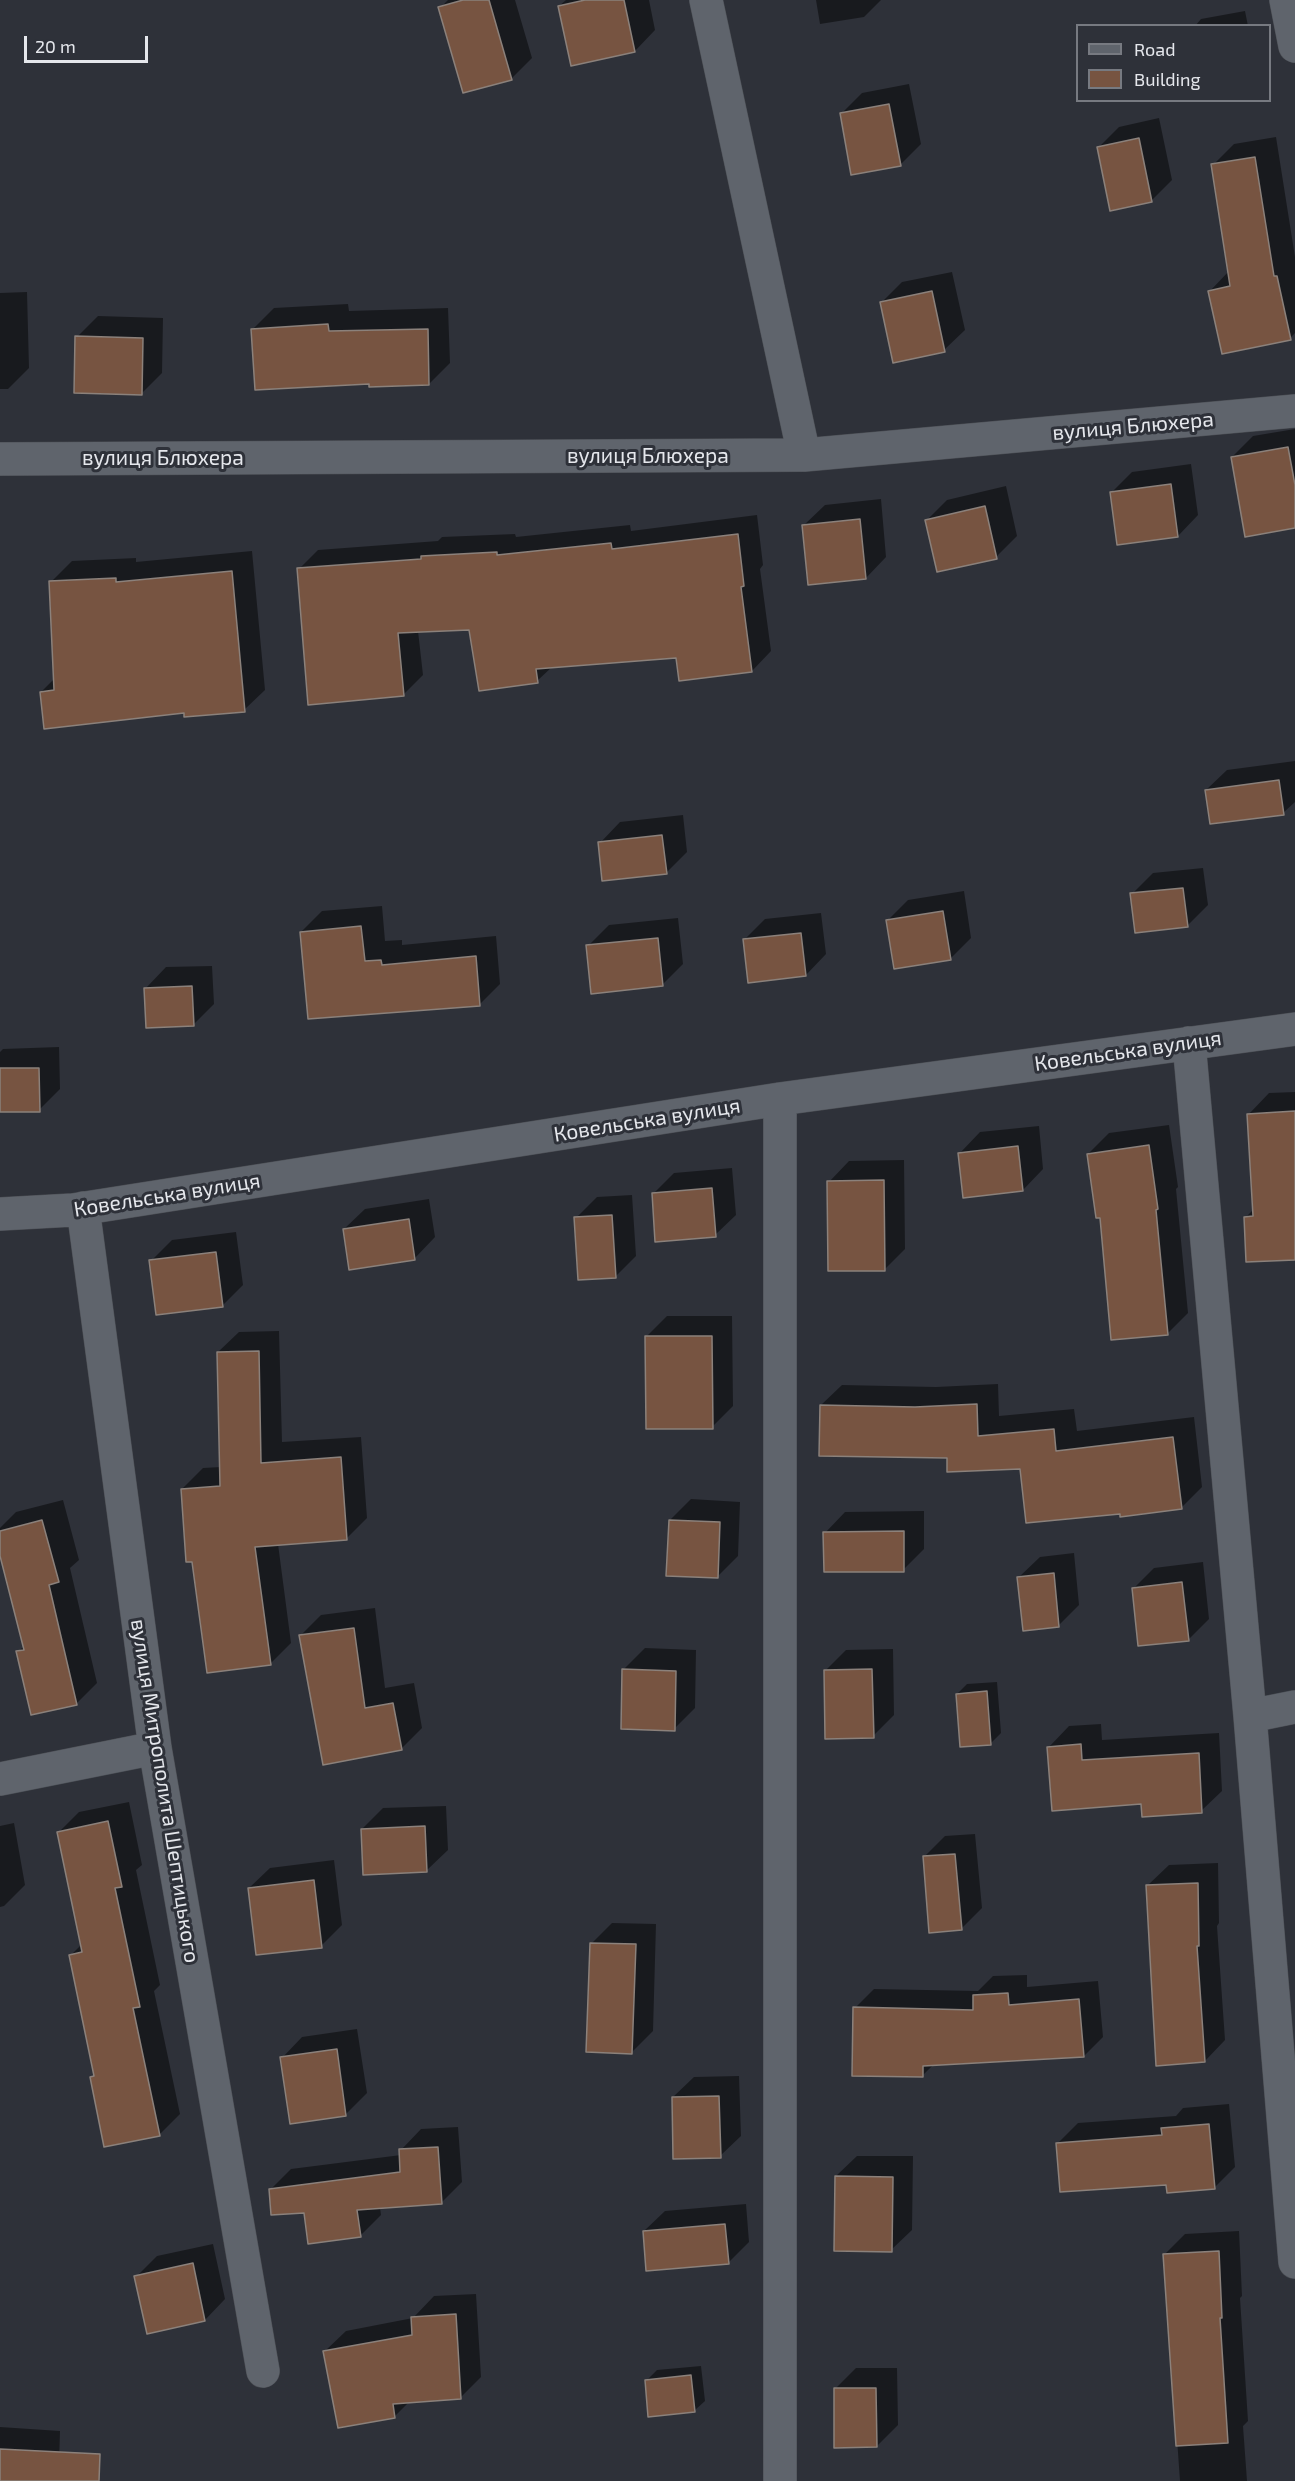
<!DOCTYPE html>
<html>
<head>
<meta charset="utf-8">
<style>
  body { margin:0 }
  #map { position:relative; width:1295px; height:2481px; overflow:hidden; background:#2e3139; font-family:"Exo 2",sans-serif }
  canvas { display:block }
  .legend { position:absolute; left:1076px; top:24px; width:195px; height:78px; box-sizing:border-box; background:#2e3139; border:2px solid #777a81; margin:0; padding:8px 10px; list-style:none; font-size:18px; color:#e5e7ec }
  .legend li { display:flex; align-items:center; gap:12px; height:30px }
  .legend b { width:30px; border:2px solid #777a81 }
  .scale { position:absolute; left:24px; top:36px; width:124px; height:27px; box-sizing:border-box; border:3px solid #e5e7ec; border-top:0; padding-left:8px; font-size:18px; line-height:21px; white-space:nowrap; color:#e5e7ec; -webkit-text-stroke:4px #2e3139; paint-order:stroke }
</style>
</head>
<body>
<div id="map">
<canvas width="1295" height="2481"></canvas>
<ul class="legend">
<li><b style="height:8px;background:#5f646c"></b>Road</li>
<li><b style="height:16px;background:#775441"></b>Building</li>
</ul>
<div class="scale">20 m</div>
</div>
<script>
const g = document.querySelector('canvas').getContext('2d');
g.lineJoin = 'round';
function fill(path, color) { g.fillStyle = color; g.fill(path, 'evenodd'); }
function strokePath(path, color, width, dash) { g.strokeStyle = color; g.lineWidth = width; g.lineCap = dash ? 'butt' : 'round'; g.setLineDash(dash || []); g.stroke(path); }
function drawText(font, color, halo, rows, align = 'center') {
  g.font = font + ' "Exo 2",sans-serif'; g.lineWidth = 6; g.setLineDash([]); g.textBaseline = 'middle'; g.strokeStyle = halo; g.fillStyle = color; for (const [text, x, y, turn = 0] of rows) {
    g.save(); g.translate(x, y); g.rotate((+turn || 0) * Math.PI / 180); g.textAlign = isNaN(turn) ? turn : align; if (halo) g.strokeText(text, 0, 0); g.fillText(text, 0, 0); g.restore();
  }
}
fill(new Path2D(`
  M 448,0 L 515,0 L 532,58 L 511,79 L 440,8 Z
  M 566,0 L 649,0 L 655,30 L 635,51 L 559,6 Z
  M 816,0 L 881,0 L 864,17 L 820,24 Z
  M 1245,11 L 1248,26 L 1195,26 L 1201,19 Z
  M 909,84 L 921,144 L 900,165 L 841,114 L 862,93 Z
  M 1159,118 L 1172,180 L 1151,201 L 1099,147 L 1119,127 Z
  M 1276,137 L 1295,257 L 1295,333 L 1290,338 L 1210,291 L 1229,271 L 1213,165 L 1234,144 Z
  M 952,272 L 965,330 L 944,350 L 881,303 L 902,282 Z
  M 27,292 L 29,368 L 8,389 L 0,389 L 0,293 Z
  M 348,304 L 349,311 L 448,308 L 450,363 L 429,384 L 371,383 L 253,329 L 274,308 Z
  M 98,316 L 163,318 L 162,373 L 141,394 L 77,337 Z
  M 1295,429 L 1295,527 L 1232,457 L 1253,436 Z
  M 1191,464 L 1198,515 L 1178,536 L 1111,493 L 1132,472 Z
  M 1006,486 L 1017,536 L 996,557 L 926,521 L 947,500 Z
  M 881,499 L 886,557 L 866,578 L 804,525 L 825,505 Z
  M 757,515 L 763,565 L 760,569 L 771,651 L 752,671 L 677,656 L 552,667 L 537,681 L 471,628 L 418,631 L 423,675 L 404,694 L 299,569 L 318,550 L 438,541 L 442,537 L 515,534 L 516,537 L 630,525 L 631,531 Z
  M 252,551 L 265,690 L 244,710 L 41,692 L 55,678 L 51,582 L 72,561 L 136,558 L 136,562 Z
  M 1295,761 L 1295,802 L 1283,813 L 1206,790 L 1227,770 Z
  M 683,815 L 687,852 L 666,873 L 600,843 L 620,822 Z
  M 1203,868 L 1208,905 L 1187,926 L 1132,894 L 1153,873 Z
  M 964,891 L 971,938 L 950,959 L 888,920 L 908,900 Z
  M 382,906 L 385,941 L 402,940 L 402,945 L 496,936 L 500,984 L 479,1005 L 310,1017 L 301,932 L 322,911 Z
  M 821,913 L 826,954 L 806,975 L 744,940 L 765,919 Z
  M 678,918 L 683,964 L 662,985 L 588,946 L 609,925 Z
  M 212,966 L 214,1004 L 193,1025 L 146,988 L 166,967 Z
  M 59,1047 L 60,1089 L 39,1110 L 0,1111 L 0,1052 L 3,1049 Z
  M 1295,1092 L 1295,1258 L 1246,1217 L 1254,1209 L 1249,1114 L 1269,1093 Z
  M 1169,1125 L 1178,1187 L 1176,1189 L 1188,1313 L 1167,1334 L 1101,1216 L 1088,1154 L 1109,1133 Z
  M 1039,1126 L 1043,1169 L 1023,1190 L 960,1153 L 980,1132 Z
  M 904,1160 L 905,1249 L 884,1270 L 829,1182 L 849,1161 Z
  M 732,1168 L 736,1215 L 715,1235 L 653,1194 L 674,1173 Z
  M 632,1195 L 636,1256 L 616,1276 L 576,1218 L 597,1197 Z
  M 429,1199 L 435,1237 L 415,1258 L 344,1229 L 365,1209 Z
  M 236,1232 L 243,1285 L 222,1306 L 151,1261 L 172,1240 Z
  M 667,1316 L 732,1316 L 733,1406 L 712,1427 L 646,1337 Z
  M 279,1331 L 282,1442 L 361,1437 L 367,1518 L 346,1539 L 278,1544 L 291,1643 L 270,1664 L 182,1489 L 203,1468 L 221,1467 L 218,1352 L 239,1332 Z
  M 998,1384 L 999,1416 L 1074,1409 L 1077,1431 L 1194,1417 L 1202,1487 L 1181,1508 L 1121,1512 L 1021,1468 L 948,1457 L 821,1405 L 842,1385 L 936,1387 Z
  M 691,1499 L 740,1502 L 738,1556 L 717,1577 L 670,1520 Z
  M 63,1500 L 79,1560 L 70,1568 L 97,1683 L 77,1703 L 32,1714 L 18,1652 L 24,1646 L 0,1550 L 0,1528 L 16,1512 Z
  M 924,1511 L 924,1549 L 903,1570 L 825,1533 L 845,1512 Z
  M 1074,1553 L 1079,1605 L 1058,1626 L 1019,1577 L 1040,1557 Z
  M 1203,1562 L 1209,1619 L 1188,1640 L 1133,1589 L 1154,1568 Z
  M 375,1608 L 385,1688 L 414,1683 L 422,1728 L 401,1749 L 300,1636 L 321,1615 Z
  M 645,1648 L 696,1650 L 695,1708 L 674,1729 L 624,1669 Z
  M 893,1649 L 894,1715 L 873,1736 L 825,1671 L 846,1650 Z
  M 997,1682 L 1001,1733 L 991,1743 L 957,1694 L 967,1684 Z
  M 1101,1724 L 1102,1740 L 1219,1733 L 1222,1791 L 1201,1811 L 1143,1803 L 1049,1747 L 1069,1726 Z
  M 129,1802 L 142,1865 L 136,1870 L 160,1985 L 154,1991 L 180,2114 L 159,2135 L 92,2077 L 95,2074 L 70,1956 L 82,1944 L 59,1832 L 79,1812 Z
  M 446,1806 L 448,1850 L 427,1870 L 362,1829 L 383,1808 Z
  M 14,1823 L 25,1885 L 4,1906 L 0,1907 L 0,1826 Z
  M 975,1834 L 982,1908 L 961,1929 L 924,1857 L 945,1836 Z
  M 334,1860 L 342,1925 L 321,1946 L 249,1888 L 270,1868 Z
  M 1218,1863 L 1219,1923 L 1217,1926 L 1225,2040 L 1205,2061 L 1148,1885 L 1169,1865 Z
  M 612,1923 L 656,1924 L 653,2031 L 632,2052 L 591,1944 Z
  M 1027,1975 L 1027,1987 L 1098,1981 L 1103,2037 L 1084,2056 L 934,2064 L 922,2076 L 855,2008 L 874,1989 L 978,1991 L 993,1976 Z
  M 357,2029 L 367,2093 L 346,2114 L 282,2058 L 302,2037 Z
  M 739,2076 L 741,2136 L 720,2156 L 673,2097 L 694,2077 Z
  M 1229,2104 L 1235,2167 L 1214,2188 L 1167,2183 L 1057,2144 L 1078,2123 L 1176,2116 L 1183,2108 Z
  M 458,2127 L 462,2182 L 441,2203 L 380,2207 L 381,2215 L 360,2236 L 306,2211 L 270,2190 L 291,2169 L 401,2155 L 401,2150 L 421,2129 Z
  M 857,2156 L 913,2156 L 912,2230 L 891,2250 L 836,2176 Z
  M 746,2204 L 749,2242 L 728,2263 L 644,2231 L 665,2211 Z
  M 1239,2231 L 1242,2296 L 1240,2298 L 1248,2421 L 1243,2426 L 1247,2481 L 1180,2481 L 1164,2255 L 1185,2234 Z
  M 213,2244 L 225,2299 L 205,2320 L 136,2277 L 157,2256 Z
  M 476,2294 L 481,2377 L 461,2397 L 410,2401 L 395,2416 L 325,2351 L 346,2331 L 413,2318 L 434,2296 Z
  M 701,2366 L 705,2401 L 694,2411 L 647,2380 L 657,2370 Z
  M 856,2368 L 897,2368 L 898,2425 L 877,2446 L 835,2389 Z
  M 0,2427 L 60,2431 L 59,2464 L 42,2481 L 0,2481 Z`), '#0007');
const building = new Path2D(`
  M 463,0 L 489,0 L 512,80 L 463,93 L 438,7 Z
  M 585,0 L 624,0 L 635,52 L 571,66 L 558,6 Z
  M 889,104 L 901,166 L 851,175 L 840,113 Z
  M 1139,138 L 1152,202 L 1110,211 L 1097,147 Z
  M 1255,157 L 1274,276 L 1277,276 L 1291,340 L 1222,354 L 1208,291 L 1230,286 L 1211,164 Z
  M 932,291 L 945,352 L 893,363 L 880,302 Z
  M 328,324 L 329,331 L 428,329 L 429,385 L 369,387 L 369,384 L 255,390 L 251,329 Z
  M 75,336 L 143,338 L 142,395 L 74,393 Z
  M 1288,447 L 1295,485 L 1295,528 L 1245,537 L 1231,457 Z
  M 1171,484 L 1178,537 L 1117,545 L 1110,492 Z
  M 985,506 L 997,559 L 937,572 L 925,520 Z
  M 860,519 L 866,579 L 808,585 L 802,525 Z
  M 738,534 L 744,586 L 741,587 L 752,672 L 679,681 L 676,658 L 536,669 L 538,683 L 479,691 L 469,630 L 398,633 L 404,696 L 308,705 L 297,568 L 421,559 L 421,556 L 497,552 L 497,555 L 611,543 L 612,549 Z
  M 232,571 L 245,712 L 184,717 L 184,713 L 44,729 L 40,692 L 54,690 L 49,581 L 116,578 L 116,582 Z
  M 1279,780 L 1284,815 L 1210,824 L 1205,790 Z
  M 662,835 L 667,874 L 602,881 L 598,842 Z
  M 1183,888 L 1188,927 L 1135,933 L 1130,893 Z
  M 943,911 L 951,960 L 894,969 L 886,920 Z
  M 361,926 L 365,961 L 381,960 L 382,965 L 476,956 L 480,1006 L 308,1019 L 300,932 Z
  M 801,933 L 806,976 L 748,983 L 743,939 Z
  M 658,938 L 663,986 L 591,994 L 586,945 Z
  M 192,986 L 194,1026 L 146,1028 L 144,988 Z
  M 0,1068 L 39,1068 L 40,1112 L 0,1112 Z
  M 1295,1111 L 1295,1260 L 1246,1262 L 1244,1217 L 1253,1216 L 1247,1114 Z
  M 1149,1145 L 1158,1209 L 1156,1210 L 1168,1335 L 1111,1340 L 1100,1218 L 1096,1218 L 1087,1154 Z
  M 1018,1146 L 1023,1191 L 963,1198 L 958,1153 Z
  M 884,1180 L 885,1271 L 828,1271 L 827,1181 Z
  M 712,1188 L 716,1237 L 655,1242 L 652,1193 Z
  M 612,1215 L 616,1278 L 578,1280 L 574,1217 Z
  M 409,1219 L 415,1260 L 349,1270 L 343,1229 Z
  M 216,1252 L 223,1307 L 156,1315 L 149,1260 Z
  M 645,1336 L 712,1336 L 713,1429 L 646,1429 Z
  M 259,1351 L 261,1463 L 341,1457 L 347,1540 L 255,1547 L 271,1665 L 207,1673 L 192,1562 L 186,1562 L 181,1489 L 220,1486 L 217,1352 Z
  M 977,1404 L 978,1436 L 1054,1429 L 1056,1451 L 1173,1437 L 1182,1509 L 1120,1517 L 1120,1514 L 1026,1523 L 1020,1469 L 947,1472 L 947,1458 L 819,1456 L 820,1405 L 915,1407 Z
  M 42,1520 L 59,1582 L 49,1585 L 77,1705 L 31,1715 L 16,1651 L 24,1650 L 0,1556 L 0,1531 Z
  M 669,1520 L 720,1522 L 718,1578 L 666,1576 Z
  M 904,1531 L 904,1572 L 824,1572 L 823,1532 Z
  M 1054,1573 L 1059,1627 L 1023,1631 L 1017,1577 Z
  M 1182,1582 L 1189,1641 L 1138,1646 L 1132,1588 Z
  M 354,1628 L 365,1708 L 393,1703 L 402,1750 L 323,1765 L 299,1635 Z
  M 622,1669 L 676,1671 L 675,1731 L 621,1729 Z
  M 872,1669 L 874,1738 L 825,1739 L 824,1670 Z
  M 987,1691 L 991,1745 L 960,1747 L 956,1694 Z
  M 1081,1744 L 1082,1760 L 1199,1753 L 1202,1813 L 1142,1817 L 1141,1804 L 1052,1811 L 1047,1747 Z
  M 108,1821 L 122,1887 L 115,1888 L 140,2007 L 133,2008 L 160,2136 L 104,2147 L 90,2077 L 94,2076 L 69,1955 L 82,1952 L 57,1832 Z
  M 425,1826 L 427,1872 L 363,1875 L 361,1829 Z
  M 955,1854 L 962,1930 L 929,1933 L 923,1856 Z
  M 314,1880 L 322,1948 L 256,1955 L 248,1888 Z
  M 1198,1883 L 1199,1946 L 1197,1946 L 1205,2062 L 1156,2066 L 1146,1885 Z
  M 590,1943 L 636,1944 L 632,2054 L 586,2052 Z
  M 1008,1993 L 1009,2005 L 1079,1999 L 1084,2057 L 923,2066 L 923,2077 L 852,2076 L 853,2007 L 973,2010 L 973,1995 Z
  M 337,2049 L 346,2116 L 290,2124 L 280,2057 Z
  M 719,2096 L 721,2158 L 673,2159 L 672,2097 Z
  M 1209,2124 L 1215,2189 L 1167,2193 L 1166,2185 L 1060,2192 L 1056,2143 L 1162,2135 L 1161,2128 Z
  M 438,2147 L 442,2204 L 357,2210 L 361,2237 L 308,2244 L 304,2213 L 271,2215 L 269,2189 L 400,2172 L 399,2149 Z
  M 835,2176 L 893,2177 L 892,2252 L 834,2251 Z
  M 725,2224 L 729,2264 L 646,2271 L 643,2231 Z
  M 1219,2251 L 1222,2318 L 1220,2318 L 1228,2443 L 1176,2446 L 1163,2254 Z
  M 193,2263 L 205,2321 L 147,2334 L 134,2276 Z
  M 456,2314 L 461,2399 L 393,2404 L 395,2418 L 338,2428 L 323,2351 L 412,2335 L 411,2317 Z
  M 691,2375 L 695,2412 L 648,2417 L 645,2380 Z
  M 834,2388 L 876,2388 L 877,2447 L 834,2448 Z
  M 0,2449 L 100,2454 L 99,2481 L 0,2481 Z`);
fill(building, '#775441');
strokePath(building, '#8b817b', 1.5);
const minor = new Path2D(`
  M 706,0 L 804,455
  M 1286,0 L 1295,46
  M 0,459 L 804,455 L 1295,411
  M 1189,1043 L 1250,1716 L 1295,2262
  M 83,1208 L 155,1748 L 263,2371
  M 0,1214 L 73,1210 L 780,1099 L 1295,1029
  M 1250,1716 L 1295,1707
  M 0,1779 L 155,1748
  M 780,2481 L 780,1099`);
strokePath(minor, '#4c4f55', 34);
strokePath(minor, '#5f646c', 33);
drawText('21px', '#e5e7ec', '#2e3139', [
  ["вулиця Блюхера",1133,426,-5],
  ["вулиця Блюхера",648,456],
  ["вулиця Блюхера",163,458],
  ["Ковельська вулиця",1128,1051,-8],
  ["Ковельська вулиця",647,1120,-9],
  ["Ковельська вулиця",167,1195,-9],
  ["вулиця Митрополита Шептицького",165,1791,81]
]);
</script>
</body>
</html>
